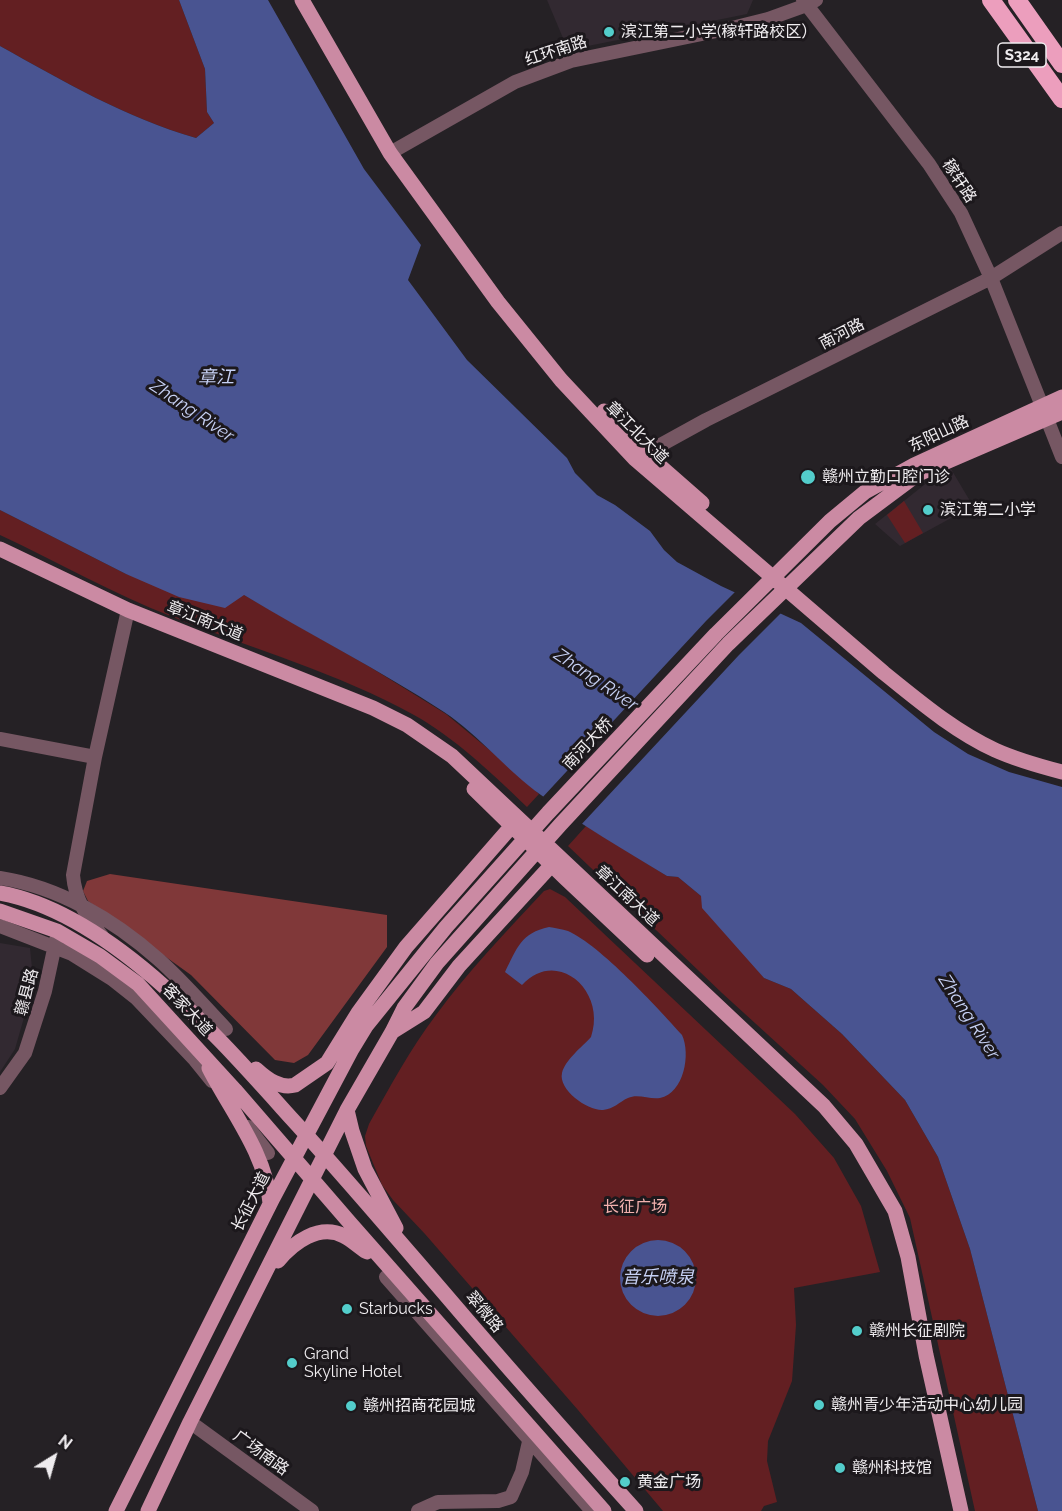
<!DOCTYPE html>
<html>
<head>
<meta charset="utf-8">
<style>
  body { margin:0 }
  #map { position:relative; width:1062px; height:1511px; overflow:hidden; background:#252125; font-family:Raleway,sans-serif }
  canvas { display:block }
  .north { position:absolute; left:24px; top:1427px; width:60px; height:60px; -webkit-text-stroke:4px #1c181c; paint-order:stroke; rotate:37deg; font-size:16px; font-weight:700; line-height:24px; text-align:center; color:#efecef }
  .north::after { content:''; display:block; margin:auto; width:21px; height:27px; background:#efecef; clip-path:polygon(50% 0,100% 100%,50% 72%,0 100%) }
</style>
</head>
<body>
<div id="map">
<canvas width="1062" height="1511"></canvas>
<div class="north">N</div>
</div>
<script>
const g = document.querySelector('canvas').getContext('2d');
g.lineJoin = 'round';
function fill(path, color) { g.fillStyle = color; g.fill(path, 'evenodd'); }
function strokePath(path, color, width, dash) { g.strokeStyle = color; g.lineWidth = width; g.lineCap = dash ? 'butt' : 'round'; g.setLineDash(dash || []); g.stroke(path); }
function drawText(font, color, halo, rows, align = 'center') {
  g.font = font + ' Raleway,"Noto Sans SC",sans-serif'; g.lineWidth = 6; g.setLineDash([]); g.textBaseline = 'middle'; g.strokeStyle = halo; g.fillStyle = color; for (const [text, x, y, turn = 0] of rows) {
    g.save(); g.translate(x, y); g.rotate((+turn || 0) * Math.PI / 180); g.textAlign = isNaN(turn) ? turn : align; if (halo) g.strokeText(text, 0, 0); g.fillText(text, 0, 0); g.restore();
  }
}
fill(new Path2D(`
  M 547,0 L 753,0 L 747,14 L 568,50 Z
  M 951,469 L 973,506 L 900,546 L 875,524 L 924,485 Z
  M 0,943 L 30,948 L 33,978 L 25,1014 L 15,1049 L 0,1072 Z`), '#322931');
fill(new Path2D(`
  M 0,0 L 179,0 L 205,69 L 207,112 L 214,123 L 196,138 C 126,118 63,81 0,46 Z
  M 904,501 L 923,533 L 905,543 L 887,515 Z
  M 0,510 L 126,574 L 244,595 L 370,667 L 446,714 L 492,752 L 539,794 L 527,807 C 494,775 454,737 414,715 C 338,673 253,649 173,617 C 113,594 58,562 0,535 Z
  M 586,826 L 667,876 L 678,877 L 701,896 L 764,978 L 791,989 L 842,1034 L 905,1100 L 938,1157 L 970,1249 L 1038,1511 L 975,1511 L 910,1218 L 887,1171 L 855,1119 L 823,1085 L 722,993 L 568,846 Z
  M 550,889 L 565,897 L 795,1114 L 834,1158 L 861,1206 L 880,1272 L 794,1288 L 796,1325 L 792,1381 L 768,1441 L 767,1461 L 777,1502 L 764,1506 L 761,1511 L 663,1511 L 578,1410 L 425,1234 L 393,1200 L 382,1185 L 366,1146 L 365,1136 L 369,1124 C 390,1087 410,1049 436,1015 C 468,971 507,931 544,891 Z`), '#631f22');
fill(new Path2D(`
  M 110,874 L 387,915 L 387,947 L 308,1055 L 294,1063 L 275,1060 L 191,975 L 88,901 L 83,891 L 87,881 Z`), '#803839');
fill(new Path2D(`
  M 179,0 L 268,0 L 364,169 L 421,245 L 408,280 L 467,360 L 567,458 L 575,473 L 597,495 L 615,505 L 650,531 L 664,550 L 677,562 L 721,586 L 801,623 L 934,732 L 968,754 L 1009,772 L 1062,787 L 1062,1511 L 1038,1511 L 970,1249 L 938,1157 L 905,1100 L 842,1034 L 791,989 L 764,978 L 702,908 L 701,896 L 678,877 L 667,876 C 624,850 581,825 541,795 C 507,771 480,736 444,712 C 380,670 310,635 244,595 L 225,608 L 179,597 L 126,574 L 0,510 L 0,46 C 63,81 126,118 196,138 L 214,123 L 207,112 L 205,69 Z
  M 549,927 C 555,928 562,929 568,931 C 600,945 658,1008 682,1035 C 691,1054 684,1093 660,1098 C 650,1100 638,1093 628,1098 C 619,1102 614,1109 603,1110 C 588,1111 558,1090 562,1073 C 565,1060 582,1047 591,1037 C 607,991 557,947 522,985 L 505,972 C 517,948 521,933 549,927 Z
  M620 1278a38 38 0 1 1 76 0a38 38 0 1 1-76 0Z`), '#495491');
fill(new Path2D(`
  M 737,590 L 783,611 L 739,655 L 580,826 L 541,799 L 706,621 Z`), '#252125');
strokePath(new Path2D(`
  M 803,0 L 929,164 L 961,213 L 991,278 L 1042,406
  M 390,153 L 515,82 L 571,61 L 736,27 L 768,19 L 807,5 L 816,0
  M 1047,419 L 1062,457
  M 637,458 L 706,420 L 991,278 L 1062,233
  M 0,739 L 95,757
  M 0,878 C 59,887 114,920 158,959 C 182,980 204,1006 226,1029
  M 0,926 L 72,954 L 112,979 L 136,998 L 195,1060 L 212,1081
  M 102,936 C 87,917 75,900 73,875 L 95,757 L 128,610
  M 0,1088 L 25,1053 L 45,991 L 56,940
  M 248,1127 L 268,1153
  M 386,1277 L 592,1511
  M 190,1422 L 312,1511
  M 418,1511 L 438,1502 L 498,1501 L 511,1497 L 522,1472 L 531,1433`), '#765763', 14);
strokePath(new Path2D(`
  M 302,0 L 390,153 L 498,302 L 561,380 L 635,459 L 884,673 C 919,701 954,731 995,750 C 1017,760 1039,766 1062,772
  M 604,411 L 645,453 L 702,503
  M 0,549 L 128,610 L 373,708 L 407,725 L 452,756 L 824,1106 L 856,1144 L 895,1211 L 908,1257 L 926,1355 L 961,1511
  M 474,789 L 565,878 L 647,955
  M 0,893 C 111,913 219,1038 292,1119 C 344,1176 394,1235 444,1293 C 507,1367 571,1439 636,1511
  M 0,911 L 57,931 L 100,956 L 138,984 L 235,1090 L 350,1223 L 604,1511
  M 392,1032 L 424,1012 L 459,966 L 557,859
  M 209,1068 C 231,1111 266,1154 270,1203
  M 256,1069 C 267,1079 280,1089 295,1085 L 327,1063 L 358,1013 L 406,947 L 517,820
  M 347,1110 L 352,1131 L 365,1169 L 396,1228
  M 278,1261 C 293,1243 319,1223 344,1236 C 352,1240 359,1247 367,1252
  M 116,1511 L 273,1198 L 352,1049 L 366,1026 L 446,927 L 548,813 L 716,634 L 830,521 L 865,492 L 914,465 L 1062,397
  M 148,1511 L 190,1422 L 347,1110 L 392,1032 L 404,1008 L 437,963 L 560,825 L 728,644 L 859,518 L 918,474 L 1062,412`), '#cb8aa3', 15);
strokePath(new Path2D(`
  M 991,0 L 1062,99
  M 1017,0 L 1062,64`), '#ec9ebd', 18);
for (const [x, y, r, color] of [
  [609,32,6,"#53cdcb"],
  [808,477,8,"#53cdcb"],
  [928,510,6,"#53cdcb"],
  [347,1309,6,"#53cdcb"],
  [857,1331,6,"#53cdcb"],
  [292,1363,6,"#53cdcb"],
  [819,1405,6,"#53cdcb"],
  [351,1406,6,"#53cdcb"],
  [840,1468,6,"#53cdcb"],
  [625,1482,6,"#53cdcb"]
]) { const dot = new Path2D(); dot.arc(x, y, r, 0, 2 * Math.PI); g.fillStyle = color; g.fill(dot); strokePath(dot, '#1c181c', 2); }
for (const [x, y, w] of [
  [1022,55,48]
]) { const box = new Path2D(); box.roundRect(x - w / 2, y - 12, w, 24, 4.5); g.fillStyle = '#1c181c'; g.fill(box); strokePath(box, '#efecef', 1.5); }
drawText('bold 15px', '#efecef', null, [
  ["S324",1022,55]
]);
drawText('16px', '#efecef', '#1c181c', [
  ["滨江第二小学(稼轩路校区）",621,32],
  ["赣州立勤口腔门诊",822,477],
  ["滨江第二小学",940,510],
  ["Starbucks",359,1309],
  ["赣州长征剧院",869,1331],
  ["Grand",304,1354],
  ["Skyline Hotel",304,1372],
  ["赣州青少年活动中心幼儿园",831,1405],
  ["赣州招商花园城",363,1406],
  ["赣州科技馆",852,1468],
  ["黄金广场",637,1482]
], 'left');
drawText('16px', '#efecef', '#1c181c', [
  ["红环南路",556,51,-18],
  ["稼轩路",959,181,57],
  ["南河路",842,334,-27],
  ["章江北大道",637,433,45],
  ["东阳山路",939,434,-25],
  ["章江南大道",205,621,22],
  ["南河大桥",588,744,-47],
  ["章江南大道",627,896,43],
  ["赣县路",27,992,-75],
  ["客家大道",187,1010,47],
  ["长征大道",251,1202,-63],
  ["翠微路",484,1312,50],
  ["广场南路",261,1453,36]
]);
drawText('16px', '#f3b1ae', '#1c181c', [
  ["长征广场",635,1207]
]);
drawText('italic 18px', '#c7d1f5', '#1c181c', [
  ["章江",216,378],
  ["Zhang River",192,411,34],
  ["Zhang River",596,680,34],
  ["Zhang River",969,1017,57],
  ["音乐喷泉",658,1278]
]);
</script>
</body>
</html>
